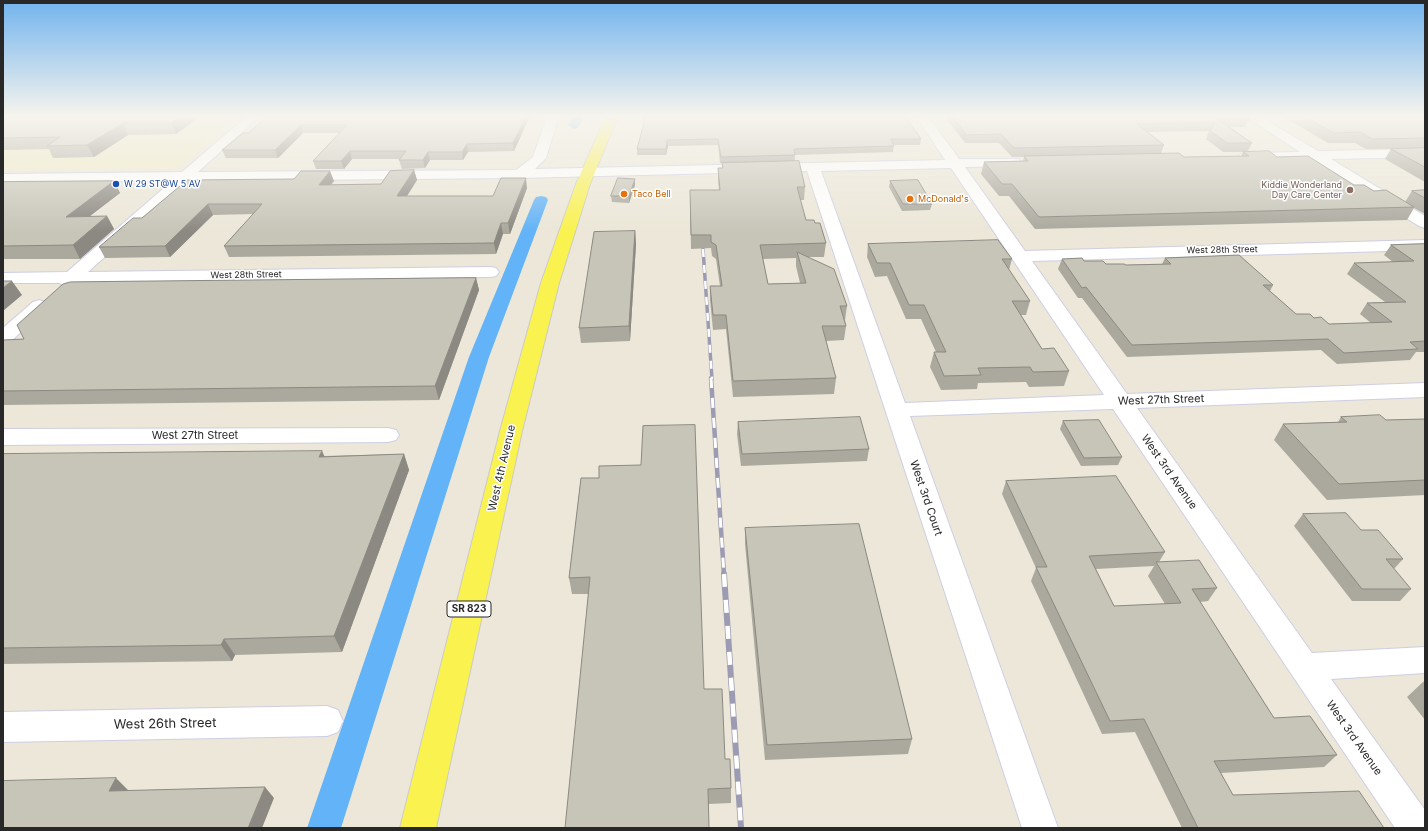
<!DOCTYPE html>
<html>
<head>
<meta charset="utf-8">
<style>
  body { margin:0 }
  #map { position:relative; width:1428px; height:831px; overflow:hidden; background:#ece7d8; font-family:Inter,sans-serif }
  canvas { display:block }
  .frame { position:absolute; inset:0; border:4px solid #282828; pointer-events:none }
</style>
</head>
<body>
<div id="map">
<canvas width="1428" height="831"></canvas>
<div class="frame"></div>
</div>
<script>
const g = document.querySelector('canvas').getContext('2d');
g.lineJoin = 'round';
function fill(path, color) { g.fillStyle = color; g.fill(path, 'evenodd'); }
function strokePath(path, color, width, dash) { g.strokeStyle = color; g.lineWidth = width; g.lineCap = dash ? 'butt' : 'round'; g.setLineDash(dash || []); g.stroke(path); }
function drawText(font, color, halo, rows, align = 'center') {
  g.font = font + ' Inter,sans-serif'; g.lineWidth = 3; g.setLineDash([]); g.textBaseline = 'middle'; g.strokeStyle = halo; g.fillStyle = color; for (const [text, x, y, turn = 0] of rows) {
    g.save(); g.translate(x, y); g.rotate((+turn || 0) * Math.PI / 180); g.textAlign = isNaN(turn) ? turn : align; if (halo) g.strokeText(text, 0, 0); g.fillText(text, 0, 0); g.restore();
  }
}
fill(new Path2D(`
  M 3,116 L 239,116 L 177,168 L 3,170 Z`), '#efeac6');
fill(new Path2D(`
  M 573,116 L 585,116 L 578,128 L 574,129 L 568,125 Z
  M 541,196 L 546,197 L 548,200 L 489,357 L 341,828 L 307,828 L 469,357 L 534,200 L 536,197 Z`), '#62b3f7');
const minor = new Path2D(`
  M 247,116 L 260,116 L 198,172 L 516,170 L 533,157 L 547,116 L 559,116 L 546,158 L 535,169 L 945,160 L 916,116 L 928,116 L 959,159 L 1019,159 L 1021,162 L 1019,165 L 1014,166 L 965,167 L 1025,251 L 1425,240 L 1425,250 L 1032,261 L 1127,394 L 1425,383 L 1425,397 L 1137,408 L 1312,653 L 1425,647 L 1425,673 L 1331,679 L 1425,810 L 1425,828 L 1395,828 L 1113,409 L 910,416 L 1058,828 L 1022,828 L 807,171 L 519,178 L 189,181 L 88,272 L 490,267 L 496,268 L 499,272 L 496,276 L 490,277 L 76,282 L 67,286 L 59,283 L 3,283 L 3,273 L 67,272 L 172,181 L 3,182 L 3,174 L 182,172 ZM 951,168 L 1104,395 L 905,403 L 821,171 Z
  M 1245,116 L 1259,116 L 1318,151 L 1425,149 L 1425,157 L 1331,159 L 1425,216 L 1425,228 L 1419,226 L 1312,160 L 1241,160 L 1239,157 L 1241,154 L 1246,153 L 1300,152 Z
  M 39,300 L 45,302 L 48,306 L 45,310 L 10,342 L 3,344 L 3,328 L 33,302 Z
  M 388,428 L 396,430 L 399,435 L 396,440 L 388,442 L 3,445 L 3,429 Z
  M 327,706 L 338,710 L 343,721 L 338,732 L 327,736 L 3,742 L 3,712 Z`);
const major = new Path2D(`
  M 606,116 L 618,116 L 590,184 L 559,283 L 522,431 L 436,828 L 400,828 L 500,431 L 541,283 L 576,184 Z`);
strokePath(minor, '#cecee3', 2);
strokePath(major, '#cbcbcb', 2);
fill(minor, '#fff');
fill(major, '#faf24f');
const railFar2 = new Path2D(`
  M 703,249 L 712,379`);
const railFar1 = new Path2D(`
  M 711,378 L 724,575`);
const rail = new Path2D(`
  M 724,574 L 741,828`);
strokePath(railFar2, '#9c9bb4', 3.5);
strokePath(railFar1, '#9c9bb4', 4.5);
strokePath(rail, '#9c9bb4', 6);
strokePath(railFar2, '#fff', 2.5, [8]);
strokePath(railFar1, '#fff', 3, [10]);
strokePath(rail, '#fff', 4.5, [13]);
fill(new Path2D(`
  M 3,116 L 201,116 L 176,134 L 128,135 L 94,157 L 53,158 L 49,149 L 3,150 Z
  M 268,116 L 530,116 L 514,151 L 468,152 L 463,160 L 430,160 L 425,168 L 402,169 L 399,160 L 400,159 L 352,159 L 344,169 L 316,169 L 313,161 L 340,133 L 303,133 L 278,158 L 226,158 L 222,150 L 248,133 Z
  M 944,116 L 1244,116 L 1249,119 L 1245,127 L 1230,127 L 1252,143 L 1248,151 L 1277,157 L 1354,185 L 1374,191 L 1405,202 L 1412,191 L 1425,190 L 1425,214 L 1414,208 L 1407,220 L 1035,229 L 1009,196 L 999,196 L 981,174 L 984,162 L 1023,161 L 1024,157 L 1012,157 L 999,143 L 965,143 ZM 1209,131 L 1206,139 L 1223,152 L 1243,152 L 1241,156 L 1184,157 L 1161,153 L 1164,145 L 1148,132 Z
  M 1282,116 L 1425,116 L 1425,182 L 1385,159 L 1391,149 L 1366,149 L 1355,143 L 1328,143 Z
  M 643,119 L 921,139 L 920,145 L 894,145 L 893,152 L 795,155 L 795,161 L 805,187 L 804,200 L 800,200 L 806,220 L 815,223 L 826,243 L 824,257 L 808,257 L 847,306 L 845,320 L 846,326 L 844,340 L 826,341 L 836,378 L 834,394 L 733,397 L 726,329 L 713,330 L 710,300 L 710,286 L 720,286 L 716,259 L 712,256 L 711,248 L 691,249 L 690,190 L 719,190 L 718,181 L 718,168 L 722,168 L 722,163 L 720,163 L 718,145 L 668,146 L 666,155 L 637,155 L 637,149 L 643,125 ZM 796,258 L 796,266 L 800,283 L 768,284 L 763,259 Z
  M 414,170 L 417,180 L 407,196 L 493,196 L 527,188 L 510,234 L 503,234 L 496,254 L 229,257 L 224,246 L 253,214 L 213,215 L 170,257 L 105,258 L 99,247 L 142,218 L 187,180 L 334,181 L 331,185 L 381,184 Z
  M 114,181 L 120,193 L 90,216 L 107,216 L 114,229 L 80,259 L 3,259 L 3,182 Z
  M 890,181 L 932,204 L 930,210 L 902,211 L 889,187 Z
  M 635,185 L 629,203 L 612,202 L 611,196 Z
  M 635,231 L 636,244 L 630,341 L 581,343 L 579,328 Z
  M 868,244 L 1012,259 L 1009,270 L 1030,301 L 1026,315 L 1021,315 L 1042,349 L 1069,371 L 1064,386 L 1029,387 L 1026,382 L 978,383 L 977,389 L 941,390 L 930,367 L 934,352 L 936,352 L 921,319 L 906,319 L 887,276 L 875,277 L 867,257 Z
  M 1425,244 L 1425,352 L 1416,352 L 1410,360 L 1337,364 L 1321,350 L 1127,357 L 1082,298 L 1078,298 L 1058,269 L 1062,259 L 1084,261 L 1106,264 L 1126,265 L 1162,264 L 1165,258 L 1273,285 L 1270,291 L 1296,314 L 1314,318 L 1329,324 L 1371,323 L 1360,314 L 1367,303 L 1385,302 L 1347,274 L 1354,263 L 1393,262 L 1384,255 L 1391,245 Z
  M 476,278 L 479,290 L 439,400 L 3,405 L 3,340 L 24,339 Z
  M 1341,417 L 1386,420 L 1425,419 L 1425,495 L 1327,500 L 1274,440 L 1283,424 L 1338,422 Z
  M 1063,421 L 1122,457 L 1118,465 L 1081,466 L 1060,429 Z
  M 738,422 L 869,449 L 867,461 L 741,466 L 737,434 Z
  M 3,454 L 324,456 L 404,454 L 409,470 L 342,652 L 235,655 L 232,661 L 3,664 Z
  M 581,478 L 704,689 L 725,759 L 731,788 L 731,803 L 708,804 L 588,594 L 572,594 L 569,578 Z
  M 1006,481 L 1165,552 L 1159,562 L 1217,588 L 1208,601 L 1200,602 L 1274,718 L 1337,755 L 1324,767 L 1221,773 L 1233,795 L 1384,828 L 1182,828 L 1135,732 L 1102,734 L 1031,581 L 1036,568 L 1002,494 ZM 1154,566 L 1148,576 L 1165,604 L 1114,606 L 1096,569 Z
  M 1303,514 L 1361,530 L 1403,559 L 1394,569 L 1411,589 L 1400,601 L 1352,601 L 1294,526 Z
  M 745,528 L 912,739 L 908,754 L 765,760 L 745,544 Z
  M 1425,681 L 1425,720 L 1407,697 L 1423,682 Z`), '#aba99e');
fill(new Path2D(`
  M 181,116 L 201,116 L 176,134 L 171,123 Z
  M 526,116 L 530,116 L 514,151 L 513,143 Z
  M 123,123 L 128,135 L 94,157 L 87,145 Z
  M 301,125 L 303,133 L 278,158 L 275,150 Z
  M 667,140 L 668,146 L 666,155 L 666,149 Z
  M 467,144 L 468,152 L 463,160 L 462,152 Z
  M 350,151 L 352,159 L 344,169 L 341,161 Z
  M 428,152 L 430,160 L 425,168 L 423,160 Z
  M 414,170 L 417,180 L 400,207 L 397,196 Z
  M 330,171 L 334,181 L 322,195 L 319,185 Z
  M 526,178 L 527,188 L 510,234 L 508,223 Z
  M 635,179 L 635,185 L 629,203 L 629,196 Z
  M 114,181 L 120,193 L 73,229 L 66,217 Z
  M 208,204 L 213,215 L 170,257 L 165,246 Z
  M 107,216 L 114,229 L 80,259 L 73,245 Z
  M 501,223 L 503,234 L 496,254 L 494,243 Z
  M 635,231 L 636,244 L 630,341 L 629,326 Z
  M 476,278 L 479,290 L 439,400 L 435,386 Z
  M 12,281 L 22,295 L 3,311 L 3,288 Z
  M 322,451 L 329,466 L 319,457 Z
  M 404,454 L 409,470 L 342,652 L 334,636 Z
  M 224,639 L 235,655 L 232,661 L 221,645 Z
  M 116,778 L 128,790 L 121,802 L 109,791 Z
  M 265,787 L 274,798 L 262,828 L 248,828 Z`), '#8b8981');
const building = new Path2D(`
  M 3,116 L 181,116 L 171,123 L 123,123 L 87,145 L 47,146 L 60,137 L 3,138 Z
  M 268,116 L 526,116 L 513,143 L 467,144 L 462,152 L 428,152 L 423,160 L 399,160 L 406,151 L 350,151 L 341,161 L 313,161 L 347,125 L 301,125 L 275,150 L 222,150 L 243,133 L 248,133 Z
  M 644,116 L 905,116 L 921,139 L 891,139 L 894,146 L 794,149 L 795,155 L 721,157 L 718,139 L 667,140 L 666,149 L 637,149 L 645,119 L 643,119 Z
  M 952,116 L 1244,116 L 1249,119 L 1217,119 L 1252,143 L 1227,143 L 1210,131 L 1216,122 L 1137,124 L 1164,145 L 1014,148 L 1001,134 L 967,135 Z
  M 1304,116 L 1425,116 L 1425,138 L 1372,139 L 1360,132 L 1334,133 Z
  M 1425,148 L 1425,167 L 1391,149 Z
  M 1269,151 L 1277,157 L 1308,156 L 1354,185 L 1364,185 L 1374,191 L 1386,190 L 1414,207 L 1039,217 L 1012,184 L 1002,184 L 984,162 L 1028,161 L 1024,156 L 1179,153 L 1184,157 L 1249,156 L 1243,152 Z
  M 799,161 L 805,187 L 797,187 L 806,220 L 814,220 L 815,223 L 820,223 L 826,243 L 760,245 L 768,284 L 806,283 L 797,252 L 834,269 L 847,306 L 840,306 L 846,326 L 822,326 L 836,378 L 733,381 L 726,315 L 713,315 L 710,286 L 722,286 L 716,245 L 711,242 L 711,235 L 691,235 L 690,190 L 720,190 L 718,168 L 723,168 L 722,163 Z
  M 414,170 L 397,196 L 493,196 L 501,178 L 526,178 L 508,223 L 501,223 L 494,243 L 224,246 L 262,204 L 208,204 L 165,246 L 99,247 L 133,218 L 142,218 L 187,180 L 294,179 L 301,171 L 330,171 L 319,185 L 381,184 L 390,171 Z
  M 618,178 L 635,179 L 629,196 L 611,196 Z
  M 918,180 L 932,204 L 903,204 L 890,181 Z
  M 114,181 L 66,217 L 107,216 L 73,245 L 3,246 L 3,182 Z
  M 1425,190 L 1425,198 L 1412,191 Z
  M 635,231 L 629,326 L 579,328 L 594,232 Z
  M 998,240 L 1012,259 L 1002,259 L 1030,301 L 1012,301 L 1042,349 L 1054,348 L 1069,371 L 1033,372 L 1030,367 L 978,368 L 981,375 L 944,376 L 934,352 L 946,352 L 924,305 L 909,305 L 890,263 L 877,263 L 868,244 Z
  M 1425,244 L 1425,341 L 1410,342 L 1418,349 L 1344,353 L 1328,339 L 1132,345 L 1086,287 L 1082,288 L 1062,259 L 1082,258 L 1084,261 L 1103,261 L 1106,264 L 1124,264 L 1126,265 L 1171,264 L 1165,258 L 1239,255 L 1273,285 L 1263,285 L 1296,314 L 1310,314 L 1314,318 L 1321,317 L 1329,324 L 1392,322 L 1367,303 L 1406,302 L 1354,263 L 1414,261 L 1391,245 Z
  M 476,278 L 435,386 L 3,391 L 3,340 L 24,339 L 17,325 L 63,284 L 70,282 Z
  M 3,281 L 12,281 L 3,288 Z
  M 1380,415 L 1386,420 L 1425,419 L 1425,480 L 1339,484 L 1283,424 L 1347,422 L 1341,417 Z
  M 860,417 L 869,449 L 742,454 L 738,422 Z
  M 1099,420 L 1122,457 L 1084,458 L 1063,421 Z
  M 695,425 L 704,689 L 722,689 L 725,759 L 730,759 L 731,788 L 708,789 L 709,828 L 565,828 L 590,577 L 569,578 L 581,478 L 599,478 L 599,466 L 641,465 L 643,426 Z
  M 322,451 L 319,457 L 404,454 L 334,636 L 224,639 L 221,645 L 3,648 L 3,454 Z
  M 1116,476 L 1165,552 L 1089,556 L 1114,606 L 1181,603 L 1156,562 L 1199,560 L 1217,588 L 1192,589 L 1274,718 L 1310,716 L 1337,755 L 1214,761 L 1233,795 L 1359,791 L 1384,828 L 1198,828 L 1144,719 L 1110,721 L 1036,567 L 1047,567 L 1006,481 Z
  M 1346,513 L 1361,530 L 1378,530 L 1403,559 L 1386,559 L 1411,589 L 1362,589 L 1303,514 Z
  M 859,524 L 912,739 L 767,745 L 745,528 Z
  M 116,778 L 109,791 L 265,787 L 248,828 L 3,828 L 3,781 Z`);
fill(building, '#c7c4b8');
strokePath(building, '#8b8981', 1);
const sky = g.createLinearGradient(0, 0, 0, 232);
sky.addColorStop(0, '#72b4ee');
sky.addColorStop(0.5, '#f6f4ed');
sky.addColorStop(1, '#f6f4ed00');
g.fillStyle = sky;
g.fillRect(0, 0, 1428, 232);
for (const [x, y, r, color] of [
  [116,184,4,"#1a4fb4"],
  [1350,190,4,"#8d6e63"],
  [624,194,4,"#e8710a"],
  [910,199,4,"#e8710a"]
]) { const dot = new Path2D(); dot.arc(x, y, r, 0, 2 * Math.PI); g.fillStyle = color; g.fill(dot); strokePath(dot, '#fff', 1.5); }
drawText('9px', '#164399', '#fff', [
  ["W 29 ST@W 5 AV",124,184]
], 'left');
drawText('9px', '#785e54', '#fff', [
  ["Kiddie Wonderland",1342,185],
  ["Day Care Center",1342,195]
], 'right');
drawText('9px', '#c56008', '#fff', [
  ["Taco Bell",632,194],
  ["McDonald's",918,199]
], 'left');
drawText('9px', '#282828', '#fff', [
  ["West 28th Street",1222,250,-1],
  ["West 28th Street",246,275,-1]
]);
for (const [x, y, w] of [
  [469,609,44]
]) { const box = new Path2D(); box.roundRect(x - w / 2, y - 8, w, 16, 3); g.fillStyle = '#fff'; g.fill(box); strokePath(box, '#282828', 1); }
drawText('bold 10px', '#282828', null, [
  ["SR 823",469,609]
]);
drawText('11px', '#282828', '#fff', [
  ["West 27th Street",1161,400,-2],
  ["West 27th Street",195,436],
  ["West 4th Avenue",502,468,-77],
  ["West 3rd Avenue",1169,472,55],
  ["West 3rd Court",926,498,71],
  ["West 3rd Avenue",1354,738,55]
]);
drawText('13px', '#282828', '#fff', [
  ["West 26th Street",165,724,-1]
]);
</script>
</body>
</html>
